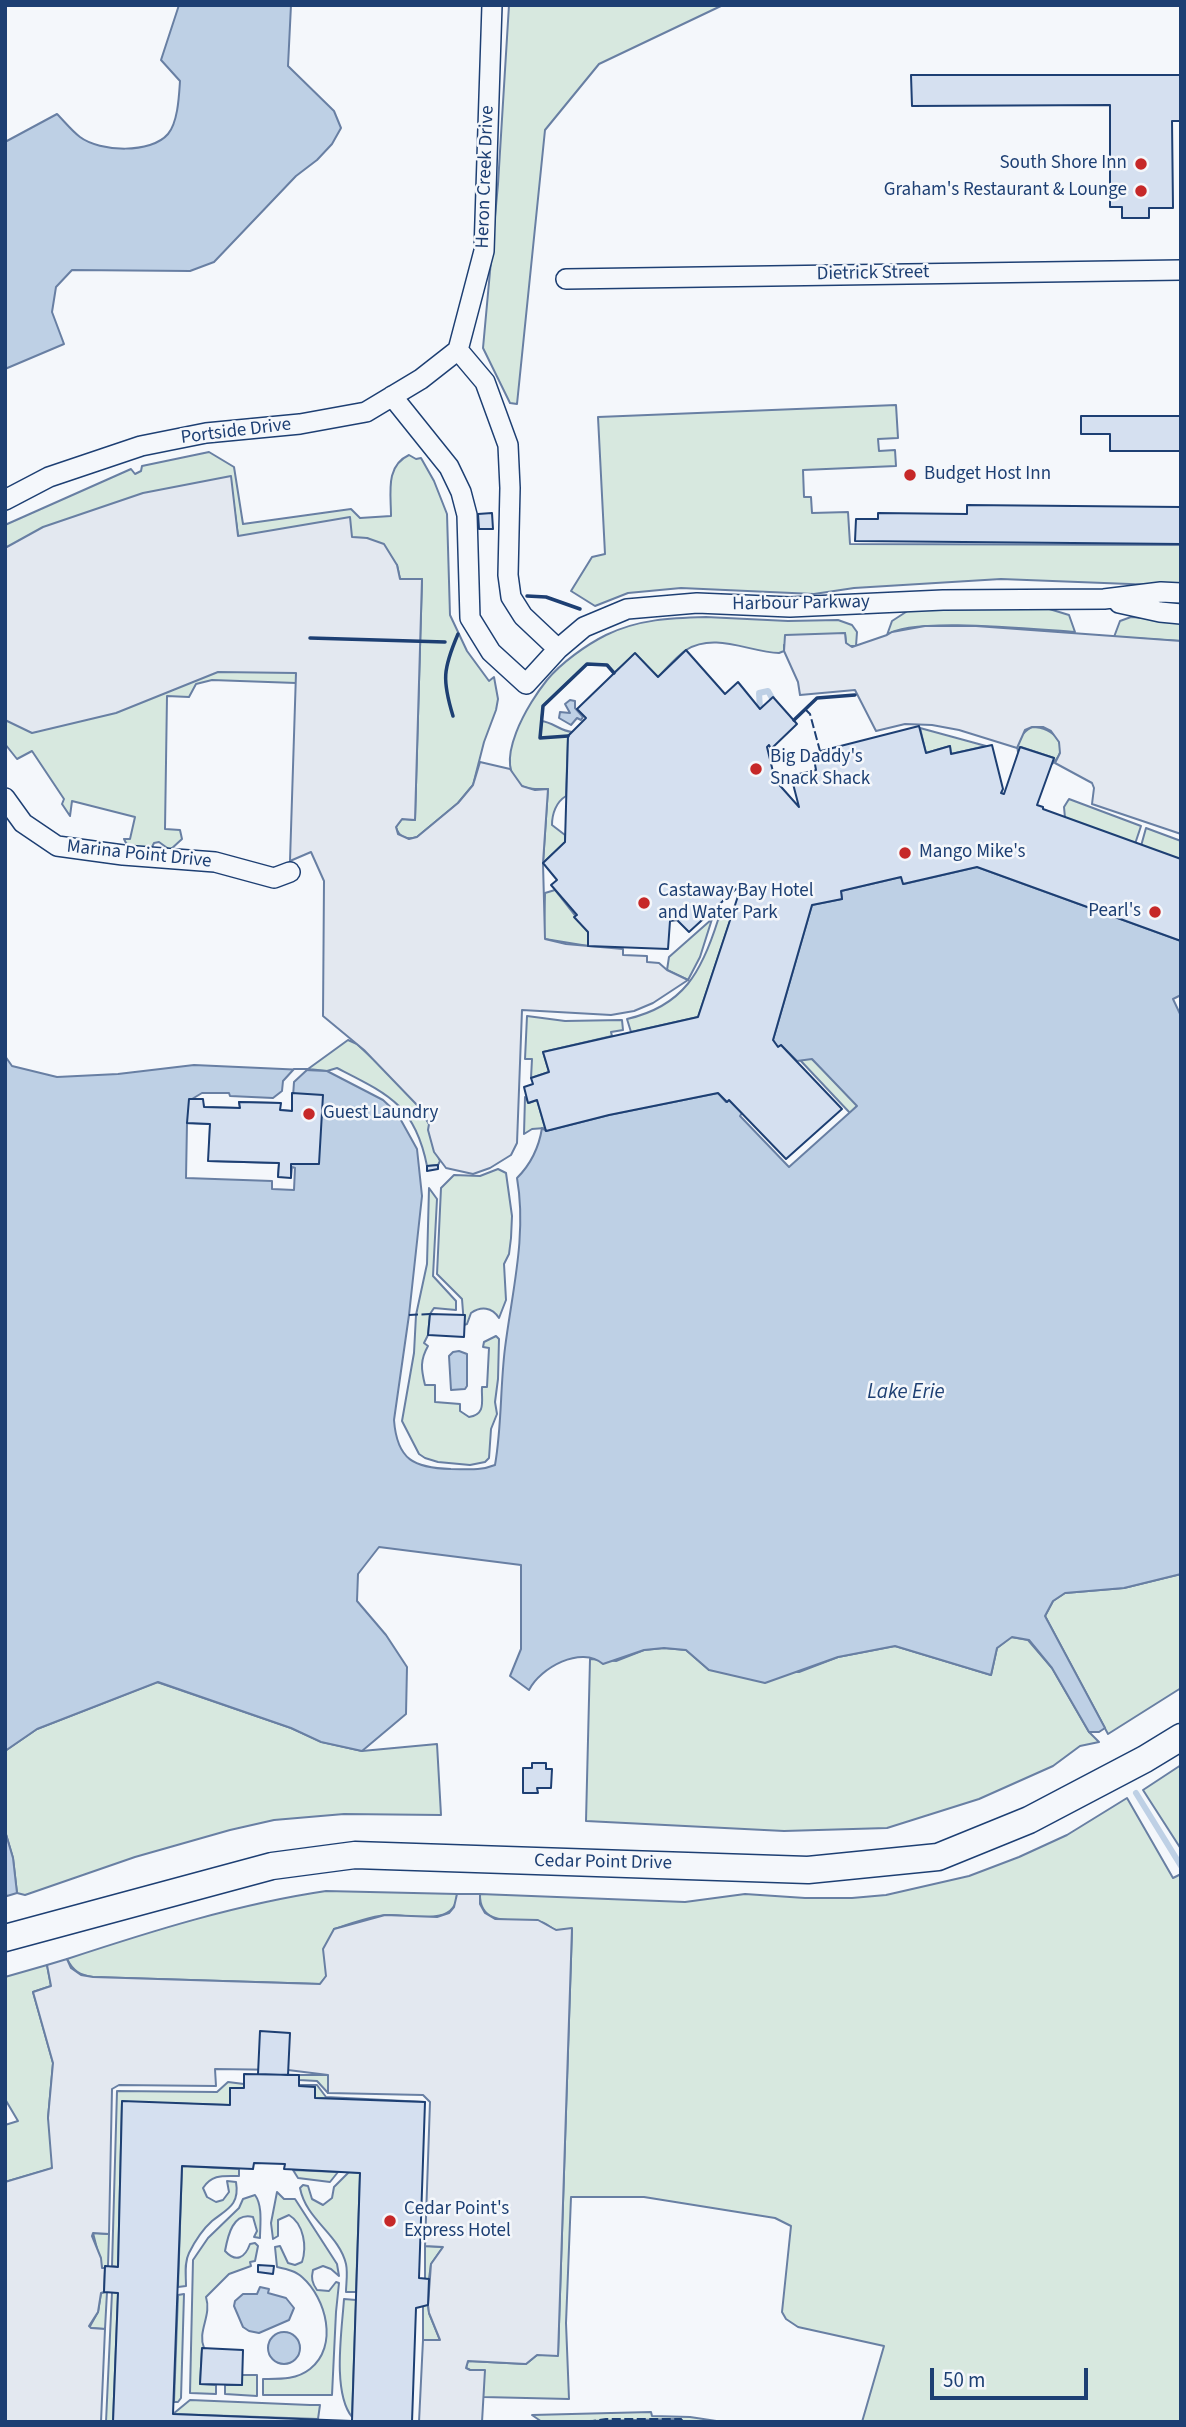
<!DOCTYPE html>
<html>
<head>
<meta charset="utf-8">
<style>
  body { margin:0 }
  #map { position:relative; width:1186px; height:2427px; overflow:hidden; background:#f4f7fb; font-family:"Source Sans 3",sans-serif }
  canvas { display:block }
  .frame { position:absolute; inset:0; border:7px solid #1d3f73; pointer-events:none }
  .scale { position:absolute; left:930px; top:2368px; width:158px; height:32px; box-sizing:border-box; border:4px solid #1d3f73; border-top:0; padding-left:9px; font-size:21px; line-height:24px; white-space:nowrap; color:#1d3f73; -webkit-text-stroke:5px #f4f7fb; paint-order:stroke }
</style>
</head>
<body>
<div id="map">
<canvas width="1186" height="2427"></canvas>
<div class="frame"></div>
<div class="scale">50 m</div>
</div>
<script>
const g = document.querySelector('canvas').getContext('2d');
g.lineJoin = 'round';
function fill(path, color) { g.fillStyle = color; g.fill(path, 'evenodd'); }
function strokePath(path, color, width, dash) { g.strokeStyle = color; g.lineWidth = width; g.lineCap = dash ? 'butt' : 'round'; g.setLineDash(dash || []); g.stroke(path); }
function drawText(font, color, halo, rows, align = 'center') {
  g.font = font + ' "Source Sans 3",sans-serif'; g.lineWidth = 5; g.setLineDash([]); g.textBaseline = 'middle'; g.strokeStyle = halo; g.fillStyle = color; for (const [text, x, y, turn = 0] of rows) {
    g.save(); g.translate(x, y); g.rotate((+turn || 0) * Math.PI / 180); g.textAlign = isNaN(turn) ? turn : align; if (halo) g.strokeText(text, 0, 0); g.fillText(text, 0, 0); g.restore();
  }
}
const green = new Path2D(`
  M 509,5 L 723,5 L 599,64 L 545,130 L 517,404 L 510,403 L 483,348 L 498,184 Z
  M 896,405 L 898,438 L 878,439 L 879,451 L 895,450 L 896,466 L 803,470 L 804,497 L 811,497 L 812,513 L 848,512 L 850,544 L 1181,545 L 1181,586 L 1001,579 L 854,588 L 814,594 L 681,588 L 628,593 L 595,606 L 571,591 L 592,557 L 605,554 L 598,417 Z
  M 209,452 L 234,467 L 243,524 L 351,509 L 360,518 L 391,516 C 391,493 385,466 409,455 L 416,459 L 421,458 L 434,481 L 447,514 L 450,615 L 467,651 L 489,681 L 494,677 L 498,699 L 496,710 L 484,742 L 473,785 L 458,803 L 417,837 C 407,840 399,838 396,827 L 402,819 L 415,820 L 422,579 L 400,579 L 397,565 L 367,538 L 238,536 L 230,477 L 5,551 L 5,525 L 131,469 L 135,474 L 141,471 L 142,466 Z
  M 1046,608 L 1069,615 L 1075,632 C 1040,630 910,616 887,635 L 892,621 L 909,610 Z
  M 706,617 L 788,621 L 838,620 L 852,625 L 857,632 L 856,646 L 849,646 L 846,643 L 845,633 L 784,645 L 784,651 L 779,653 C 749,652 715,632 686,650 C 676,657 667,668 658,677 L 635,654 L 614,673 L 607,665 L 587,664 L 543,706 L 541,721 C 553,722 560,731 572,732 L 568,736 L 566,796 C 556,802 552,814 552,825 L 565,835 L 565,842 L 543,863 L 548,789 C 540,789 529,790 522,786 C 490,764 530,701 547,680 C 561,663 586,645 606,635 C 639,619 671,618 706,617 Z
  M 1131,617 L 1181,621 L 1181,641 L 1114,637 L 1120,621 Z
  M 297,650 L 296,683 L 212,680 L 196,684 L 189,697 L 167,696 L 165,829 L 180,830 L 182,839 L 170,850 L 159,842 L 154,843 L 152,847 L 136,850 L 126,843 L 124,839 L 130,839 L 135,817 L 72,801 L 70,816 L 62,804 L 64,799 L 32,751 L 17,759 L 5,744 L 5,715 Z
  M 1032,727 C 1054,727 1072,747 1052,764 L 1054,758 L 1021,747 L 1018,752 C 1015,741 1023,732 1032,727 Z
  M 920,728 L 986,746 L 951,754 L 950,746 L 926,753 Z
  M 1069,799 L 1141,826 L 1135,844 L 1065,818 L 1064,807 Z
  M 1146,828 L 1181,841 L 1181,860 L 1141,846 Z
  M 555,890 L 588,932 L 588,946 L 545,939 L 523,962 L 544,937 L 545,893 Z
  M 725,916 L 731,918 L 698,1017 L 631,1032 L 627,1019 C 684,1006 702,971 718,920 Z
  M 712,919 L 700,957 L 688,980 L 667,970 L 669,957 Z
  M 527,1016 L 565,1021 L 622,1020 L 623,1030 L 611,1032 L 612,1036 L 543,1052 L 549,1072 L 531,1078 L 532,1059 L 525,1059 Z
  M 348,1040 L 357,1044 C 382,1068 414,1092 429,1124 C 435,1135 433,1147 440,1161 L 438,1165 L 427,1166 C 415,1105 388,1094 337,1068 L 327,1071 L 308,1069 Z
  M 808,1058 L 812,1059 L 858,1105 L 850,1113 L 800,1060 Z
  M 525,1097 L 529,1103 L 537,1100 L 545,1128 L 532,1129 L 524,1134 Z
  M 498,1169 L 506,1173 L 512,1216 L 511,1238 L 509,1254 L 504,1264 L 506,1300 L 499,1318 C 492,1307 481,1306 471,1313 L 467,1324 L 464,1325 L 462,1299 L 437,1274 L 441,1188 L 454,1175 L 480,1176 Z
  M 429,1188 L 437,1199 L 433,1276 L 456,1301 L 456,1310 L 434,1308 L 430,1314 L 428,1335 L 424,1343 L 428,1346 C 420,1360 421,1369 425,1385 L 435,1385 L 435,1402 L 460,1404 L 460,1411 L 469,1417 C 487,1414 481,1400 482,1387 L 487,1387 L 489,1348 L 483,1347 L 484,1342 L 496,1336 L 499,1339 L 498,1379 L 495,1402 L 497,1414 L 491,1429 L 489,1458 L 485,1462 L 470,1465 L 438,1462 L 425,1458 L 419,1454 L 402,1421 L 414,1353 L 416,1315 L 427,1264 Z
  M 1181,1574 L 1181,1688 L 1108,1734 L 1045,1616 L 1053,1601 L 1065,1593 L 1124,1588 Z
  M 1011,1637 L 1028,1640 L 1052,1668 L 1089,1732 L 1099,1742 L 1080,1746 L 1053,1766 L 979,1799 L 887,1828 L 784,1831 L 586,1821 L 590,1659 L 616,1661 L 644,1650 L 664,1648 L 686,1650 L 709,1670 L 799,1672 L 838,1657 L 895,1646 L 991,1675 L 997,1648 Z
  M 157,1682 L 291,1728 L 322,1742 L 362,1751 L 437,1744 L 441,1815 L 344,1814 L 274,1820 L 230,1830 L 135,1857 L 25,1895 L 17,1893 L 13,1858 L 5,1831 L 5,1751 L 37,1729 Z
  M 1181,1765 L 1181,1849 L 1143,1790 Z
  M 1127,1798 L 1173,1878 L 1181,1874 L 1181,2422 L 862,2422 L 884,2346 L 798,2327 L 786,2319 L 782,2312 L 791,2226 L 775,2218 L 644,2197 L 571,2197 L 566,2323 L 569,2399 L 483,2397 L 484,2370 L 470,2370 L 466,2368 L 468,2361 L 526,2364 L 537,2355 L 558,2355 L 572,1929 C 568,1929 560,1931 556,1930 C 551,1929 547,1923 541,1922 C 519,1918 479,1929 480,1894 L 685,1902 L 745,1894 L 805,1898 L 852,1898 L 886,1895 L 969,1876 L 1019,1857 L 1067,1835 Z
  M 326,1891 L 457,1894 C 457,1928 409,1914 387,1915 C 370,1916 350,1924 334,1929 L 326,1977 L 320,1984 L 93,1977 C 80,1975 73,1971 67,1959 C 152,1931 238,1904 326,1891 Z
  M 47,1965 L 51,1986 L 33,1992 L 53,2063 L 48,2118 L 67,2164 L 5,2182 L 5,2125 L 18,2121 L 5,2099 L 5,1977 Z
  M 299,2075 L 329,2075 L 328,2093 L 317,2081 L 299,2080 Z
  M 228,2082 L 244,2084 L 244,2088 L 230,2088 L 230,2105 L 122,2102 L 118,2267 L 112,2266 L 117,2091 L 217,2092 Z
  M 299,2085 L 317,2085 L 326,2097 L 425,2102 L 315,2098 L 315,2087 Z
  M 182,2166 L 239,2169 L 239,2176 C 223,2176 212,2174 203,2188 L 207,2197 L 216,2202 L 223,2200 L 229,2192 L 227,2181 L 236,2182 C 240,2205 227,2209 212,2221 C 203,2229 194,2243 189,2253 C 184,2263 186,2275 186,2286 L 178,2287 Z
  M 293,2170 L 338,2172 L 330,2182 L 298,2178 Z
  M 349,2172 L 360,2173 L 356,2292 L 346,2292 C 346,2284 348,2273 346,2264 C 339,2234 306,2220 300,2188 L 303,2185 L 308,2186 L 312,2199 L 323,2205 L 332,2198 L 334,2187 Z
  M 277,2192 L 284,2199 L 295,2199 L 337,2264 L 339,2276 L 331,2269 L 323,2266 L 313,2270 C 311,2278 312,2283 317,2290 L 329,2291 L 336,2282 L 339,2283 L 336,2312 L 332,2395 L 263,2395 L 263,2379 C 280,2379 296,2380 310,2369 C 339,2346 326,2298 302,2277 C 296,2271 286,2269 277,2267 L 275,2247 L 280,2246 L 288,2263 L 295,2265 L 302,2262 C 307,2247 304,2224 289,2215 L 278,2220 L 278,2236 L 273,2239 L 271,2223 Z
  M 255,2195 C 263,2206 260,2225 260,2238 L 254,2237 L 257,2231 L 253,2217 C 233,2212 228,2235 225,2251 C 236,2263 245,2258 250,2244 L 255,2243 L 258,2246 L 255,2261 L 250,2262 L 251,2266 L 229,2274 L 206,2297 C 212,2316 197,2331 204,2348 L 202,2349 L 200,2384 L 216,2385 L 216,2394 L 190,2393 L 193,2260 L 208,2238 L 239,2208 L 243,2199 Z
  M 93,2233 L 109,2234 L 108,2266 L 105,2268 L 102,2268 Z
  M 425,2246 L 443,2247 L 431,2264 L 429,2279 L 425,2279 Z
  M 107,2292 L 105,2329 L 89,2328 L 98,2312 L 101,2293 Z
  M 112,2292 L 118,2293 L 113,2422 L 106,2422 Z
  M 184,2294 L 181,2398 L 178,2402 L 174,2402 L 178,2295 Z
  M 344,2299 L 356,2300 L 352,2417 C 332,2392 342,2330 344,2299 Z
  M 423,2305 L 428,2305 L 429,2313 L 440,2340 L 423,2340 Z
  M 242,2375 L 257,2375 L 257,2396 L 225,2394 L 225,2385 L 242,2385 Z
  M 190,2400 L 310,2405 L 320,2405 L 318,2419 L 173,2414 Z
  M 651,2412 L 652,2416 L 690,2417 L 723,2422 L 683,2422 L 681,2419 L 542,2422 L 532,2415 Z`);
fill(green, '#d7e8df');
strokePath(green, '#687fa3', 2);
const parking = new Path2D(`
  M 231,476 L 238,536 L 350,517 L 352,537 L 367,538 L 384,544 L 397,565 L 400,579 L 422,579 L 415,820 L 402,819 L 396,827 L 398,834 L 409,839 L 417,837 L 458,803 L 473,785 L 480,762 L 510,769 L 522,786 L 535,790 L 548,789 L 543,863 L 545,939 L 566,944 L 623,949 L 623,955 L 647,956 L 647,962 L 659,963 L 667,970 L 688,980 L 653,1003 L 634,1011 L 611,1015 L 522,1010 L 517,1143 L 511,1155 L 490,1168 L 473,1174 L 446,1168 L 434,1152 L 428,1130 L 429,1124 L 417,1105 L 364,1050 L 323,1016 L 324,881 L 311,852 L 290,861 L 296,673 L 218,672 L 116,713 L 32,733 L 5,720 L 5,548 L 43,527 L 143,493 Z
  M 925,626 L 976,626 L 1181,641 L 1181,834 L 1092,804 L 1094,788 L 1092,783 L 1055,763 L 1060,753 L 1059,742 L 1051,731 L 1043,727 L 1032,727 L 1025,730 L 1017,748 L 959,730 L 932,725 L 905,724 L 876,731 L 855,690 L 800,695 L 798,682 L 784,651 L 785,635 L 845,633 L 846,643 L 852,647 L 887,635 L 892,632 Z
  M 457,1894 L 480,1894 L 480,1904 L 485,1913 L 495,1919 L 538,1920 L 556,1930 L 572,1928 L 558,2356 L 537,2355 L 526,2364 L 468,2361 L 466,2368 L 470,2370 L 485,2370 L 482,2422 L 419,2422 L 423,2340 L 440,2340 L 429,2313 L 428,2305 L 431,2264 L 443,2247 L 425,2246 L 430,2102 L 423,2095 L 328,2093 L 328,2075 L 288,2070 L 215,2069 L 216,2086 L 119,2085 L 112,2089 L 109,2234 L 93,2233 L 92,2236 L 101,2258 L 102,2268 L 105,2268 L 104,2292 L 101,2293 L 98,2312 L 89,2326 L 91,2328 L 105,2329 L 101,2422 L 5,2422 L 5,2182 L 52,2168 L 48,2118 L 53,2063 L 33,1992 L 51,1986 L 47,1965 L 67,1959 L 71,1968 L 81,1975 L 93,1977 L 320,1984 L 326,1976 L 323,1949 L 334,1929 L 385,1915 L 437,1917 L 449,1913 L 454,1907 Z`);
fill(parking, '#e3e8f0');
strokePath(parking, '#687fa3', 2);
const water = new Path2D(`
  M 179,5 L 291,5 L 288,66 L 334,111 L 341,128 L 332,144 L 317,160 L 296,176 L 214,262 L 190,271 L 72,270 L 56,287 L 52,312 L 64,344 L 5,369 L 5,142 L 57,114 C 64,121 72,131 80,137 C 100,152 151,154 168,134 C 178,122 179,96 180,81 L 161,60 Z
  M 570,700 L 575,701 L 575,708 L 583,717 L 581,720 L 577,718 L 571,725 L 559,718 L 560,712 L 570,713 L 565,704 Z
  M 977,867 L 1181,941 L 1181,995 L 1173,999 L 1181,1016 L 1181,1574 L 1124,1588 L 1065,1593 L 1053,1601 L 1045,1616 L 1105,1728 L 1099,1732 L 1089,1732 L 1052,1668 L 1029,1640 L 1012,1637 L 997,1648 L 991,1675 L 895,1646 L 838,1657 L 765,1683 L 709,1670 L 686,1650 L 664,1648 L 644,1650 L 603,1664 C 581,1645 540,1668 529,1690 L 510,1676 L 521,1649 L 521,1565 L 379,1547 L 358,1574 L 357,1601 L 386,1635 L 407,1667 L 406,1714 L 362,1751 L 321,1742 L 291,1728 L 158,1682 L 37,1729 L 5,1751 L 5,1056 L 12,1066 L 57,1077 L 118,1074 L 194,1065 L 327,1071 L 383,1100 L 397,1113 L 417,1149 L 422,1196 L 409,1315 L 394,1420 C 397,1460 414,1468 451,1469 C 467,1469 480,1471 495,1465 C 502,1425 500,1388 505,1348 C 512,1292 527,1235 517,1178 C 532,1163 539,1147 542,1128 L 546,1131 L 609,1115 L 718,1093 L 726,1102 L 729,1100 L 742,1113 L 740,1116 L 789,1167 L 857,1106 L 812,1059 L 797,1061 L 781,1045 L 778,1047 L 773,1040 L 812,905 L 842,899 L 841,891 L 901,877 L 904,884 Z
  M 459,1351 L 467,1354 L 467,1386 L 465,1389 L 451,1390 L 449,1356 L 453,1352 Z
  M 5,1831 L 13,1858 L 17,1893 L 7,1896 L 5,1894 Z
  M 260,2287 L 269,2289 L 268,2293 L 286,2298 L 294,2308 L 289,2320 L 259,2333 L 249,2331 L 243,2327 L 234,2306 L 235,2301 L 243,2294 L 257,2294 Z
  M268 2348a16 16 0 1 1 32 0a16 16 0 1 1-32 0Z`);
fill(water, '#bed0e5');
strokePath(water, '#687fa3', 2);
const pier = new Path2D(`
  M 294,1069 L 308,1069 L 294,1082 L 292,1111 L 280,1110 L 280,1103 L 239,1102 L 240,1108 L 204,1107 L 202,1099 L 192,1099 L 202,1093 L 229,1093 L 230,1096 L 273,1098 L 282,1091 L 283,1081 Z
  M 187,1123 L 210,1124 L 209,1161 L 279,1163 L 278,1176 L 291,1177 L 292,1167 L 295,1168 L 294,1190 L 272,1189 L 272,1181 L 186,1178 Z`);
fill(pier, '#f4f7fb');
strokePath(pier, '#687fa3', 2);
strokePath(new Path2D(`
  M 760,709 L 759,693 L 768,691 L 772,698
  M 1136,1793 L 1181,1866`), '#bed0e5', 6);
const building = new Path2D(`
  M 911,75 L 1181,75 L 1181,121 L 1172,121 L 1173,208 L 1149,208 L 1149,218 L 1122,218 L 1122,207 L 1110,207 L 1110,105 L 912,106 Z
  M 1081,416 L 1181,416 L 1181,451 L 1110,451 L 1110,434 L 1081,434 Z
  M 967,505 L 1181,507 L 1181,544 L 855,541 L 856,519 L 878,519 L 878,513 L 967,514 Z
  M 492,513 L 493,529 L 479,529 L 478,514 Z
  M 686,650 L 725,694 L 738,682 L 760,709 L 773,697 L 797,724 L 771,749 L 769,745 L 767,747 L 775,780 L 799,807 L 791,776 L 816,770 L 813,753 L 919,726 L 926,753 L 950,746 L 951,754 L 992,745 L 1003,789 L 1001,793 L 1004,794 L 1020,747 L 1054,758 L 1037,805 L 1043,807 L 1043,809 L 1181,859 L 1181,941 L 977,867 L 903,884 L 901,877 L 841,891 L 842,899 L 812,905 L 773,1040 L 778,1047 L 781,1045 L 842,1109 L 786,1159 L 729,1100 L 727,1102 L 718,1093 L 609,1115 L 546,1131 L 537,1100 L 528,1103 L 524,1087 L 533,1084 L 531,1078 L 549,1072 L 543,1052 L 698,1017 L 740,890 L 736,889 L 689,932 L 677,920 L 670,921 L 668,949 L 588,946 L 588,932 L 574,917 L 577,915 L 551,885 L 557,880 L 543,863 L 565,842 L 568,736 L 586,718 L 577,709 L 635,653 L 658,677 Z
  M 292,1093 L 323,1095 L 319,1164 L 291,1164 L 291,1178 L 278,1177 L 279,1163 L 208,1161 L 210,1124 L 187,1123 L 189,1099 L 203,1099 L 204,1107 L 240,1108 L 239,1102 L 281,1103 L 280,1110 L 292,1111 Z
  M 438,1165 L 438,1169 L 427,1171 L 427,1166 Z
  M 430,1314 L 465,1315 L 464,1337 L 428,1335 Z
  M 532,1763 L 546,1763 L 546,1769 L 552,1769 L 551,1788 L 537,1788 L 538,1793 L 523,1793 L 523,1768 L 532,1768 Z
  M 260,2031 L 290,2033 L 288,2075 L 258,2074 Z
  M 244,2074 L 299,2075 L 299,2086 L 315,2087 L 315,2098 L 425,2102 L 419,2278 L 429,2279 L 428,2305 L 416,2308 L 412,2422 L 113,2422 L 118,2293 L 104,2292 L 105,2266 L 118,2267 L 122,2101 L 230,2105 L 230,2088 L 244,2088 ZM 254,2163 L 285,2164 L 284,2169 L 360,2173 L 352,2421 L 173,2414 L 182,2166 L 253,2169 Z
  M 258,2265 L 274,2266 L 273,2274 L 258,2272 Z
  M 202,2348 L 243,2350 L 242,2385 L 200,2384 Z`);
fill(building, '#d5e0f0');
strokePath(building, '#1d3f73', 2);
const street = new Path2D(`
  M 566,279 L 1181,270
  M 458,350 L 484,251 L 492,5
  M 458,350 L 485,382 L 508,445 L 510,488 L 508,575 L 511,597 L 523,616 L 558,649
  M 392,396 L 449,467 L 461,492 L 467,515 L 470,618 L 491,652 L 526,684 L 558,649 L 584,627 L 627,609 L 697,603 L 790,607 L 943,600 L 1104,599 L 1161,592 L 1181,593
  M 5,500 L 49,477 L 141,446 L 206,433 L 300,424 L 366,412 L 421,379 L 458,350
  M 1119,603 L 1160,612 L 1181,614
  M 5,798 L 23,823 L 57,846 L 123,855 L 215,862 L 274,878 L 290,872`);
const secondary = new Path2D(`
  M 5,1938 L 272,1866 L 355,1855 L 808,1870 L 938,1857 L 1029,1820 L 1145,1759 L 1181,1737`);
strokePath(street, '#1d3f73', 22);
strokePath(secondary, '#1d3f73', 29);
strokePath(street, '#f4f7fb', 19);
strokePath(secondary, '#f4f7fb', 26);
strokePath(new Path2D(`
  M 805,709 L 810,714 L 820,751
  M 409,1315 L 430,1314
  M 587,2422 L 606,2419 L 681,2419 L 683,2422`), '#1d3f73', 2, [9, 3.5]);
strokePath(new Path2D(`
  M 527,596 L 546,597 L 580,609
  M 310,638 L 445,642
  M 453,716 C 442,680 443,669 458,634
  M 794,720 L 817,698 L 855,695
  M 568,736 L 540,738 L 543,706 L 587,664 L 607,665 L 614,673`), '#1d3f73', 3.5);
for (const [x, y, r, color] of [
  [1141,164,7,"#c62828"],
  [1141,191,7,"#c62828"],
  [910,475,7,"#c62828"],
  [756,769,7,"#c62828"],
  [905,853,7,"#c62828"],
  [644,903,7,"#c62828"],
  [1155,912,7,"#c62828"],
  [309,1114,7,"#c62828"],
  [390,2221,7,"#c62828"]
]) { const dot = new Path2D(); dot.arc(x, y, r, 0, 2 * Math.PI); g.fillStyle = color; g.fill(dot); strokePath(dot, '#f4f7fb', 2.5); }
drawText('19px', '#1d3f73', '#f4f7fb', [
  ["South Shore Inn",1127,164,"right"],
  ["Graham's Restaurant & Lounge",1127,191,"right"],
  ["Budget Host Inn",924,475],
  ["Big Daddy's",770,758],
  ["Snack Shack",770,780],
  ["Mango Mike's",919,853],
  ["Castaway Bay Hotel",658,892],
  ["and Water Park",658,914],
  ["Pearl's",1141,912,"right"],
  ["Guest Laundry",323,1114],
  ["Cedar Point's",404,2210],
  ["Express Hotel",404,2232]
], 'left');
drawText('19px', '#1d3f73', '#f4f7fb', [
  ["Heron Creek Drive",486,177,-88],
  ["Dietrick Street",873,274,-1],
  ["Portside Drive",236,432,-7],
  ["Harbour Parkway",801,604,-1],
  ["Marina Point Drive",139,855,6],
  ["Cedar Point Drive",603,1863,1]
]);
drawText('italic 21px', '#1d3f73', '#f4f7fb', [
  ["Lake Erie",906,1393]
]);
</script>
</body>
</html>
